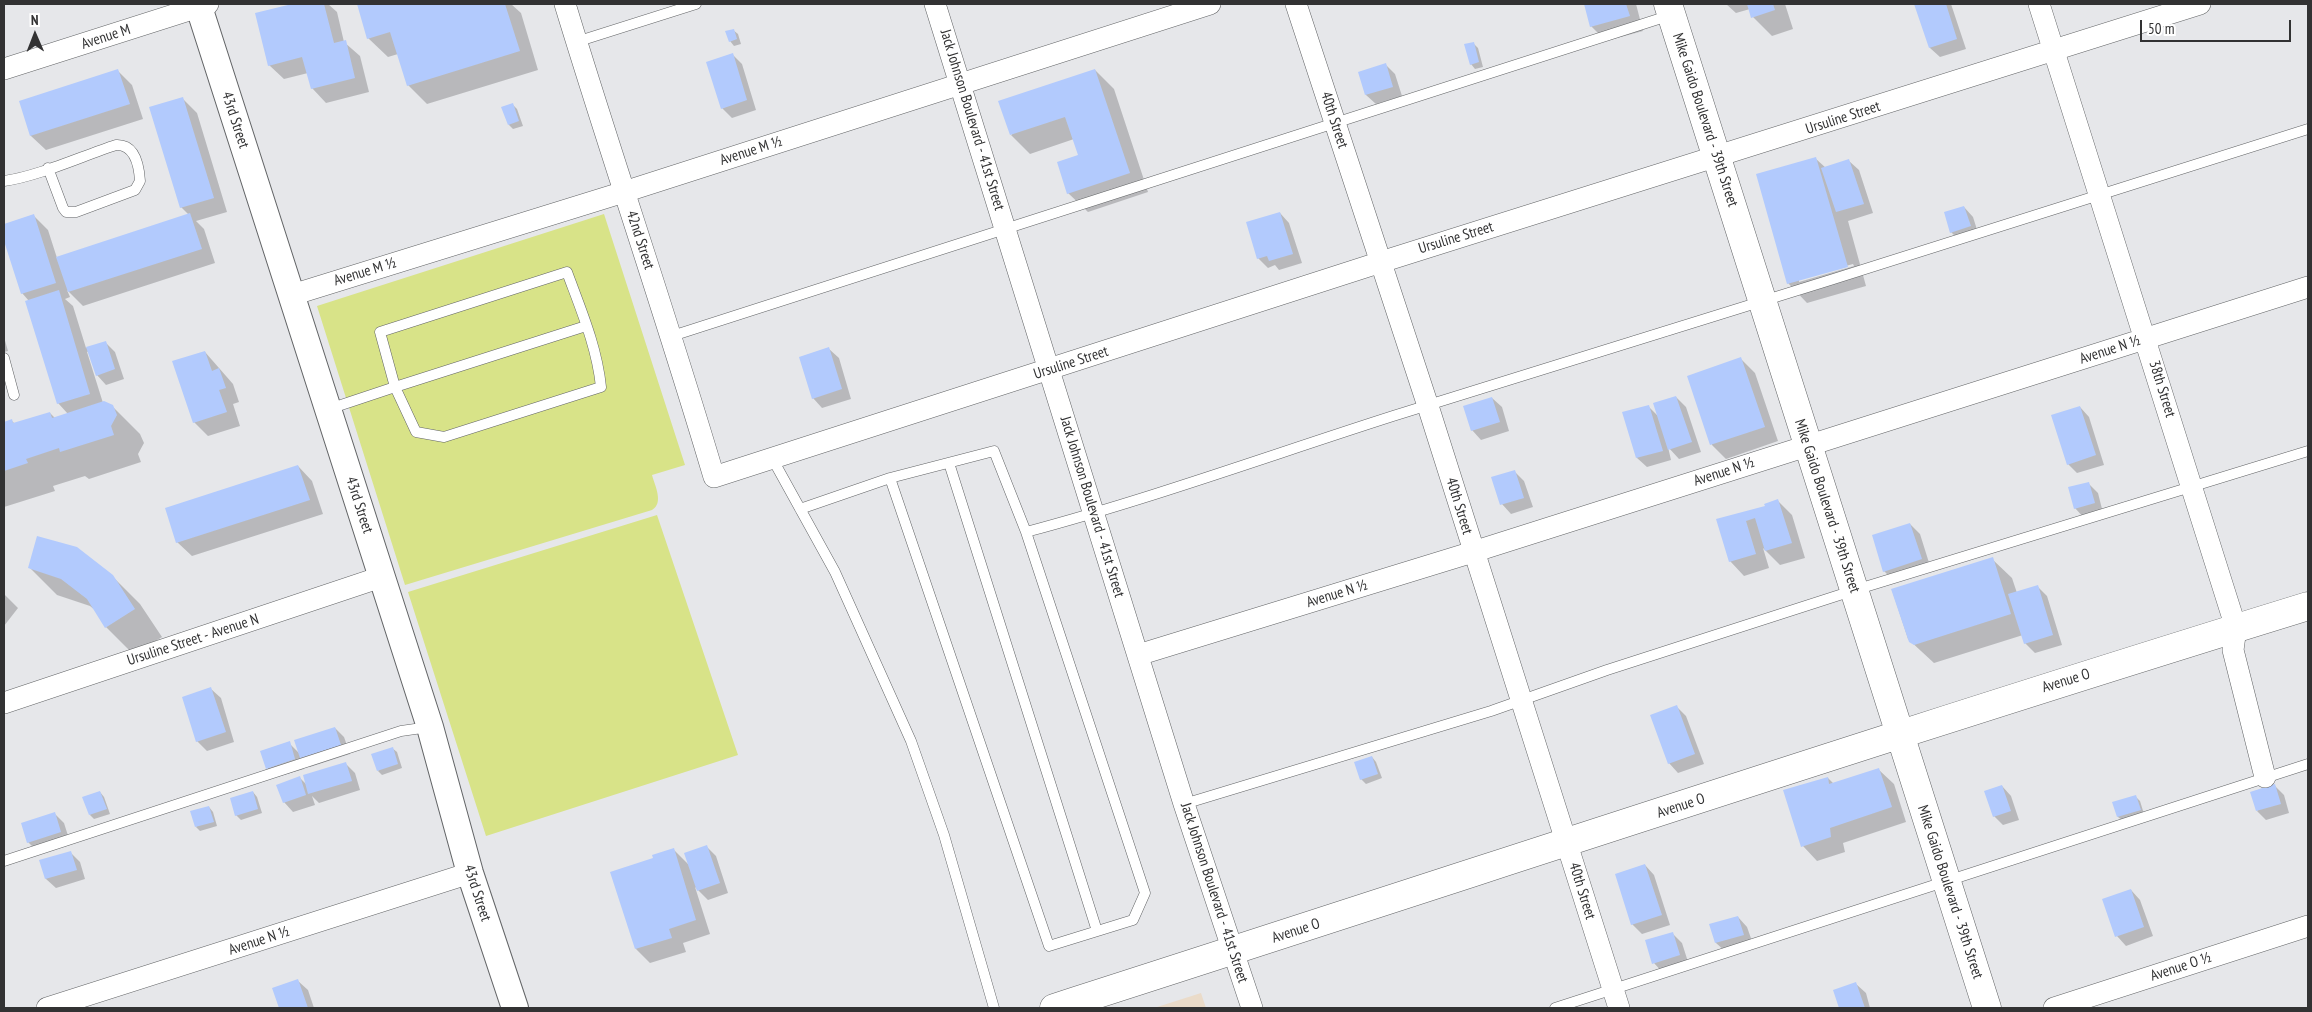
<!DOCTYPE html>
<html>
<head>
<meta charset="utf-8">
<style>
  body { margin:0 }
  #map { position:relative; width:2312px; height:1012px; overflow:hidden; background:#e6e7ea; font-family:"PT Sans Narrow",sans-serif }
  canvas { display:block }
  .frame { position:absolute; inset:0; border:5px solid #323233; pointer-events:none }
  .north { position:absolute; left:10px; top:10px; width:50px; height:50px; -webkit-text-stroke:4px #fff; paint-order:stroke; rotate:359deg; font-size:14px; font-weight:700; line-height:20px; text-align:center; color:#323233 }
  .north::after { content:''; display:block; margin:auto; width:18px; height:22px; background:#323233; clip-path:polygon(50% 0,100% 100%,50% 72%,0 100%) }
  .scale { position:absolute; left:2140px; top:20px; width:151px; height:22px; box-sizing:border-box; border:2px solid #323233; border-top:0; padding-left:6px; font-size:15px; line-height:18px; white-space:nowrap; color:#323233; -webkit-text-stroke:4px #fff; paint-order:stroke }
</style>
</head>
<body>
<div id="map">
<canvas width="2312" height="1012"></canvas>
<div class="frame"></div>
<div class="north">N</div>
<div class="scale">50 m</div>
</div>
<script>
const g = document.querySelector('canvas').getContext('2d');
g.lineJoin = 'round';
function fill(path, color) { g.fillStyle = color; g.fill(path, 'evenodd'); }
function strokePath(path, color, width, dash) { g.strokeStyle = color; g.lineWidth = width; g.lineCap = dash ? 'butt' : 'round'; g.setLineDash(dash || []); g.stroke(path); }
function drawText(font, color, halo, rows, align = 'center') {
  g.font = font + ' "PT Sans Narrow",sans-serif'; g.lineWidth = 4.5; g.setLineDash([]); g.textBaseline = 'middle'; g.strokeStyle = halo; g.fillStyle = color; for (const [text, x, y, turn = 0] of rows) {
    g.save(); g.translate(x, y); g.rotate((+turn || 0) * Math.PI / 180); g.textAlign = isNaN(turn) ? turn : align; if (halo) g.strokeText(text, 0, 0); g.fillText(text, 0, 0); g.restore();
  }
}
fill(new Path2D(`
  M 1201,993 L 1206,1008 L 1154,1008 Z`), '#eadbc9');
fill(new Path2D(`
  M 604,214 L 685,465 L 652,475 C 655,486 664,503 652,510 L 405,585 L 317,306 Z
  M 657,515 L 738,755 L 486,836 L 408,592 Z`), '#d8e388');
fill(new Path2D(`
  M 297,4 L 328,4 L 337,12 L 344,42 L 360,56 L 369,92 L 326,103 L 312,88 L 308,73 L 284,79 L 269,65 L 256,14 Z
  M 358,4 L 511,4 L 521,13 L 538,70 L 427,104 L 408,85 L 398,54 L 388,57 L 368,38 Z
  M 1585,4 L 1636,4 L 1643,31 L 1606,41 L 1591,26 Z
  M 1726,4 L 1785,4 L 1793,29 L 1772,36 L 1753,17 L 1750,9 L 1736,13 Z
  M 1916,4 L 1951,4 L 1966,49 L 1940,57 L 1930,48 Z
  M 733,30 L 738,34 L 741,44 L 734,46 L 730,41 Z
  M 1473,43 L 1478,48 L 1483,67 L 1475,69 L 1471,64 Z
  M 732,54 L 742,64 L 756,110 L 732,118 L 722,108 Z
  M 1386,65 L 1395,74 L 1402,96 L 1376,104 L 1366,95 L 1360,72 Z
  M 1095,70 L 1114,89 L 1148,192 L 1088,212 L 1068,193 L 1079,155 L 1074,139 L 1030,154 L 1011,135 Z
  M 118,71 L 132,85 L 143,119 L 46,150 L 31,136 L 20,102 Z
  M 182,98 L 197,113 L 227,212 L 196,221 L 204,229 L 215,263 L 83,306 L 67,290 L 70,297 L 65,299 L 73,306 L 86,348 L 105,342 L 115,352 L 124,379 L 106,385 L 97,375 L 89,351 L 87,352 L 103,403 L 112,406 L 140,434 L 144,443 L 138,454 L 141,462 L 89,479 L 85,476 L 53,486 L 55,491 L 4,507 L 4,423 L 11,420 L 15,424 L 50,413 L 55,418 L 68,414 L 58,403 L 29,301 L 22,293 L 4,236 L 4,226 L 34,216 L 48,230 L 57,258 L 189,215 L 181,207 Z
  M 513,105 L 517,109 L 523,126 L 513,129 L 509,125 Z
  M 1816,159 L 1826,168 L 1849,161 L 1859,170 L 1873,213 L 1848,221 L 1866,286 L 1807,303 L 1788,283 ZM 1853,264 L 1854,266 L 1799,282 L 1799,279 Z
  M 1964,207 L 1973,217 L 1979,236 L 1961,242 L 1951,232 Z
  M 1280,213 L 1289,223 L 1302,263 L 1279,270 L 1275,265 L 1268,268 L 1258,258 Z
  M 4,337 L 8,351 L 4,352 Z
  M 829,349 L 839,358 L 851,399 L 822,408 L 813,398 Z
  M 205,352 L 233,384 L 239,402 L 233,404 L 240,426 L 208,436 L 194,422 Z
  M 1741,359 L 1755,373 L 1778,441 L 1726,459 L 1712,445 L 1688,377 Z
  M 1676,397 L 1686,407 L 1701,452 L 1679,459 L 1668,447 L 1671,460 L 1647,467 L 1637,458 L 1624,413 L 1648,406 L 1659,417 Z
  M 1492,398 L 1502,407 L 1509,431 L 1481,440 L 1472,430 Z
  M 2080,407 L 2089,417 L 2104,465 L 2077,473 L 2068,464 Z
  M 298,466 L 312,481 L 323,514 L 192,556 L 177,542 Z
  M 1514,471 L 1524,481 L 1533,507 L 1511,514 L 1502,504 Z
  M 2088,483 L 2098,493 L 2103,513 L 2084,518 L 2075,508 Z
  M 1778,501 L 1792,515 L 1805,558 L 1780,565 L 1763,548 L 1769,568 L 1744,576 L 1730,561 L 1717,520 L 1767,507 Z
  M 1910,524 L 1920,534 L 1931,569 L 1894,581 L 1884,571 Z
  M 1992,559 L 2012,578 L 2017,593 L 2038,587 L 2047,596 L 2062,645 L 2035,653 L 2025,643 L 2023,635 L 1934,663 L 1908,639 L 1892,590 Z
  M 30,568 L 112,576 L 140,604 L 162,637 L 134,655 L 106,627 L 96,611 L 90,606 L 57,595 Z
  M 4,594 L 18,608 L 4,626 Z
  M 211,689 L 221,698 L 234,742 L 207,751 L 197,741 Z
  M 1677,707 L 1686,716 L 1704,764 L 1678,773 L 1669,763 Z
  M 335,728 L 344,737 L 350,754 L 310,767 L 300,757 L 304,769 L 277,777 L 267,768 L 289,743 L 299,753 Z
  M 392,748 L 397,752 L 402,768 L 382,775 L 378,771 Z
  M 1372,757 L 1376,762 L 1382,778 L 1366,784 L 1361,779 Z
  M 345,763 L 355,773 L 360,790 L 319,803 L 312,796 L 315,805 L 293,812 L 284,802 L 300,778 L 307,785 Z
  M 1879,770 L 1894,784 L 1906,822 L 1843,843 L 1845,852 L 1817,861 L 1803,846 L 1828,778 L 1834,784 Z
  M 2002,786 L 2011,796 L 2019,820 L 2003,825 L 1994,816 Z
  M 2275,786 L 2284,795 L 2289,813 L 2266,820 L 2257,811 Z
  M 100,792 L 104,797 L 110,814 L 94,819 L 90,815 Z
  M 253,792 L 257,797 L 262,813 L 241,820 L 236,815 Z
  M 2135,796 L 2140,801 L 2144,814 L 2123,821 L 2118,817 L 2114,803 Z
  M 209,807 L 213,812 L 217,826 L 200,831 L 196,827 Z
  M 54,813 L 64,823 L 70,842 L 38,852 L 28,842 Z
  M 707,847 L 716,856 L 728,893 L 708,900 L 695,887 L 710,934 L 683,943 L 686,952 L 650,963 L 636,949 L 654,859 L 674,850 L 690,866 Z
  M 71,853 L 80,862 L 85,879 L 56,888 L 46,879 L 41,861 Z
  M 1645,865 L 1654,875 L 1670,925 L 1642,934 L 1632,924 Z
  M 2131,890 L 2140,900 L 2153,936 L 2126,946 L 2117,936 L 2104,900 Z
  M 1738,917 L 1747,927 L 1753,944 L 1726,952 L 1716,943 L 1711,925 Z
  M 1672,933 L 1682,943 L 1689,965 L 1663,973 L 1654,963 Z
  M 298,981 L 308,990 L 314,1008 L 280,1008 L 274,989 Z
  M 1856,984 L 1866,993 L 1870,1008 L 1841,1008 L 1835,990 Z`), '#0003');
fill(new Path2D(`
  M 292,4 L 324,4 L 334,43 L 346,40 L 355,78 L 311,89 L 302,57 L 268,66 L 255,13 Z
  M 357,4 L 505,4 L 520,51 L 407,86 L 390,32 L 367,39 Z
  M 1584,4 L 1626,4 L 1630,16 L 1590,27 Z
  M 1747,4 L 1773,4 L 1775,10 L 1751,18 Z
  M 1914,4 L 1946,4 L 1957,39 L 1929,48 Z
  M 734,29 L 737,39 L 729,42 L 725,31 Z
  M 1474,42 L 1479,62 L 1470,65 L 1464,44 Z
  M 733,53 L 747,100 L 721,109 L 706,62 Z
  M 1386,63 L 1393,87 L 1365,95 L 1358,72 Z
  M 118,69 L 130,104 L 30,136 L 19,101 Z
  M 1095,69 L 1130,173 L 1067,194 L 1057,162 L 1078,155 L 1065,117 L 1010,135 L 998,101 Z
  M 183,97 L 214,198 L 180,208 L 149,107 Z
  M 513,103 L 519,121 L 508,125 L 501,107 Z
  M 1816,157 L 1848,267 L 1787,284 L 1756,174 Z
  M 1849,159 L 1864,204 L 1836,212 L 1821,168 Z
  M 1964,206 L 1971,226 L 1950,233 L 1944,212 Z
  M 1280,212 L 1293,254 L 1269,261 L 1267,256 L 1257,259 L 1246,222 Z
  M 190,213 L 202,249 L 68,292 L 56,257 Z
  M 34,214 L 56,283 L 21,294 L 4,241 L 4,224 Z
  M 59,290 L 90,394 L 57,404 L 25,301 Z
  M 106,341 L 115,369 L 96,376 L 86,347 Z
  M 829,347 L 842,389 L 812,399 L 799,357 Z
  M 205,351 L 212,371 L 219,368 L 226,388 L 219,390 L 227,412 L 193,423 L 172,361 Z
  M 1741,357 L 1765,427 L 1710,445 L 1687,376 Z
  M 1676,396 L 1692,442 L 1668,450 L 1653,403 Z
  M 1492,397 L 1500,422 L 1471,431 L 1463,406 Z
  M 104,401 L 113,405 L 117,415 L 111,426 L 114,435 L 60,452 L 59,448 L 26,459 L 28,463 L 4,471 L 4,422 L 12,419 L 13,423 L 50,412 L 52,418 Z
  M 1649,405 L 1663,451 L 1636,458 L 1622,412 Z
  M 2080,406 L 2096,455 L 2067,465 L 2051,415 Z
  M 298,465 L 310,500 L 176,543 L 165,508 Z
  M 1515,470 L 1524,498 L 1500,505 L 1491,477 Z
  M 2089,482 L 2095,503 L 2074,509 L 2068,487 Z
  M 1778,499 L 1792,543 L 1765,551 L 1755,518 L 1746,521 L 1756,554 L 1729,562 L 1716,519 L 1765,506 L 1764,504 Z
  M 1910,523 L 1922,559 L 1883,572 L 1872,535 Z
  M 37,536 L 77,547 L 113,575 L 135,609 L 105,628 L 87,599 L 61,579 L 28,568 Z
  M 1993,557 L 2011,614 L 1914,645 L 1909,642 L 1891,589 Z
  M 2038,585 L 2053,635 L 2024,644 L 2008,594 Z
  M 211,687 L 226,732 L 196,742 L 182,697 Z
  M 1677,705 L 1695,754 L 1668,764 L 1650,715 Z
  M 335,727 L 341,745 L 300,758 L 294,740 Z
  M 290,741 L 295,759 L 266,769 L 260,751 Z
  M 393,747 L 398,764 L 377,771 L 371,754 Z
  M 1372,756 L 1378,774 L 1360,780 L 1354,762 Z
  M 346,762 L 352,781 L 308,794 L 303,775 Z
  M 1879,768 L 1892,807 L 1830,828 L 1831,837 L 1801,847 L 1783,790 L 1828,777 L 1829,784 Z
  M 300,776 L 306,795 L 283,803 L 276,785 Z
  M 2275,784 L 2281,804 L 2256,811 L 2250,792 Z
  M 2002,785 L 2011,811 L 1993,817 L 1984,791 Z
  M 100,791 L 107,809 L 89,815 L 82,797 Z
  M 253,791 L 258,809 L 235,816 L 230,798 Z
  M 2136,795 L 2141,810 L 2117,817 L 2112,802 Z
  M 209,806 L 214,822 L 195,827 L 190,811 Z
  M 55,812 L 61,832 L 27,843 L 21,823 Z
  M 707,845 L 720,883 L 697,891 L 684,853 Z
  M 674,848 L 696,920 L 669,929 L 672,938 L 635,949 L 610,872 L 653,858 L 652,855 Z
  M 71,851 L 77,870 L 45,879 L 39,860 Z
  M 1645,864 L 1662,915 L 1631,925 L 1615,874 Z
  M 2131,889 L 2144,927 L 2115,937 L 2102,899 Z
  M 1738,916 L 1744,935 L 1715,943 L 1709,924 Z
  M 1673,932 L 1680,955 L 1652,964 L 1645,940 Z
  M 298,979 L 308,1008 L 279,1008 L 272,988 Z
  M 1856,982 L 1865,1008 L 1839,1008 L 1833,990 Z`), '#b2cafd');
const service = new Path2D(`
  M 576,42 L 696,4
  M 4,181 C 39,176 82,156 116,145 C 135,144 139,165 140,181 L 135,190 L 76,212 L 66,212 L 63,208 L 48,168
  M 672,336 L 1671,15
  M 4,358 L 14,395
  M 329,409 L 395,387 L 416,432 L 444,437 L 601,387 C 597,347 581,310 567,272 L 380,332 L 395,387 L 586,326
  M 772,458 L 835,572 L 911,741 L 944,835 L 994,1008
  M 949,463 L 1097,931
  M 890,478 L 1049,946 L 1133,920 L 1145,893 L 1026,532
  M 800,509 L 890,478 L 994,451 L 1026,532 C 1150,499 1271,455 1393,416 C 1698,321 2004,227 2308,129
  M 1184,804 L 1491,711 L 1607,670 L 1855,590 L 2308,451
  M 4,861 L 401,731 L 429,727
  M 1555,1008 L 2308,764`);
const minor = new Path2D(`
  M 565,4 C 613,162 667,318 714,477 L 1381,262 L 2200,4
  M 935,4 L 1184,804 L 1252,1008
  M 1296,4 L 1428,406 L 1619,1008
  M 2039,4 L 2236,628 L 2233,650 L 2265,777
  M 4,69 L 208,4
  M 292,295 L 624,192 L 1210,4
  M 1138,655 L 1473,552 L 2308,287
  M 4,703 L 381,577
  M 47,1008 L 470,873
  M 2054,1008 L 2308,926`);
const tertiary = new Path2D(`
  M 198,4 L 430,727 L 470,873 L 515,1008`);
const secondary = new Path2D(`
  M 1668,4 L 1987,1008
  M 1054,1008 C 1472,874 1889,735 2308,606`);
strokePath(service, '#626466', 11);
strokePath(minor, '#626466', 22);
strokePath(tertiary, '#626466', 28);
strokePath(secondary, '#626466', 29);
strokePath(service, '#fff', 10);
strokePath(minor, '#fff', 21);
strokePath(tertiary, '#fff', 26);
strokePath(secondary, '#fff', 28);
drawText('15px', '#323233', '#fff', [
  ["Avenue M",106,37,-18],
  ["Ursuline Street",1843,118,-18],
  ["43rd Street",235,120,72],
  ["Jack Johnson Boulevard - 41st Street",972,120,73],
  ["40th Street",1334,120,72],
  ["Mike Gaido Boulevard - 39th Street",1705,120,72],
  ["Avenue M ½",751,151,-18],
  ["Ursuline Street",1456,238,-17],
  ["42nd Street",640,240,72],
  ["Avenue M ½",365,272,-17],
  ["Avenue N ½",2110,350,-18],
  ["Ursuline Street",1071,363,-18],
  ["38th Street",2162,389,73],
  ["Avenue N ½",1724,472,-18],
  ["43rd Street",359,505,72],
  ["40th Street",1459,506,73],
  ["Mike Gaido Boulevard - 39th Street",1827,506,72],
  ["Jack Johnson Boulevard - 41st Street",1092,507,73],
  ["Avenue N ½",1337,594,-17],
  ["Ursuline Street - Avenue N",193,640,-18],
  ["Avenue O",2066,681,-17],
  ["Avenue O",1681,806,-18],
  ["40th Street",1582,891,73],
  ["Mike Gaido Boulevard - 39th Street",1950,892,72],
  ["43rd Street",477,893,72],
  ["Jack Johnson Boulevard - 41st Street",1214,893,72],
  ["Avenue O",1296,931,-18],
  ["Avenue N ½",259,941,-18],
  ["Avenue O ½",2181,967,-18]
]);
</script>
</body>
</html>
